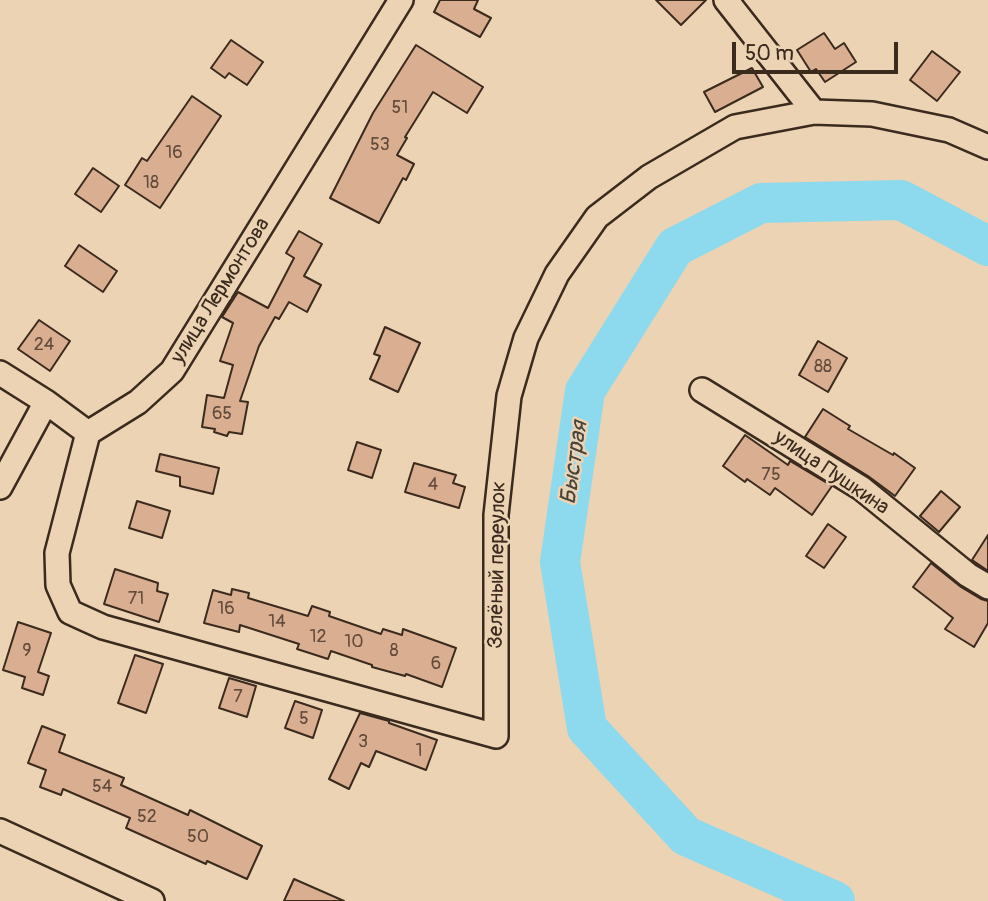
<!DOCTYPE html>
<html>
<head>
<meta charset="utf-8">
<style>
  body { margin:0 }
  #map { position:relative; width:988px; height:901px; overflow:hidden; background:#ecd3b4; font-family:Pangolin,sans-serif }
  canvas { display:block }
  .scale { position:absolute; left:732px; top:42px; width:166px; height:32px; box-sizing:border-box; border:4px solid #3b2a1e; border-top:0; padding-left:9px; font-size:21px; line-height:24px; white-space:nowrap; color:#3b2a1e; -webkit-text-stroke:5px #ecd3b4; paint-order:stroke }
</style>
</head>
<body>
<div id="map">
<canvas width="988" height="901"></canvas>
<div class="scale">50 m</div>
</div>
<script>
const g = document.querySelector('canvas').getContext('2d');
g.lineJoin = 'round';
function strokePath(path, color, width, dash) { g.strokeStyle = color; g.lineWidth = width; g.lineCap = dash ? 'butt' : 'round'; g.setLineDash(dash || []); g.stroke(path); }
function fill(path, color) { g.fillStyle = color; g.fill(path, 'evenodd'); }
function drawText(font, color, halo, rows, align = 'center') {
  g.font = font + ' Pangolin,sans-serif'; g.lineWidth = 5; g.setLineDash([]); g.textBaseline = 'middle'; g.strokeStyle = halo; g.fillStyle = color; for (const [text, x, y, turn = 0] of rows) {
    g.save(); g.translate(x, y); g.rotate((+turn || 0) * Math.PI / 180); g.textAlign = isNaN(turn) ? turn : align; if (halo) g.strokeText(text, 0, 0); g.fillText(text, 0, 0); g.restore();
  }
}
strokePath(new Path2D(`
  M 835,901 L 686,836 L 587,728 L 560,562 L 585,391 L 675,247 L 761,203 L 901,200 L 988,246`), '#8dd9ed', 40);
const building = new Path2D(`
  M 440,0 L 478,0 L 474,9 L 491,18 L 480,37 L 434,12 Z
  M 656,0 L 706,0 L 681,25 Z
  M 824,33 L 835,49 L 844,43 L 856,62 L 825,82 L 816,69 L 811,72 L 797,50 Z
  M 231,40 L 263,62 L 247,85 L 229,73 L 225,78 L 211,68 Z
  M 416,45 L 483,87 L 467,113 L 433,92 L 405,137 L 407,138 L 397,155 L 414,164 L 406,180 L 403,178 L 379,223 L 330,198 L 373,113 Z
  M 932,51 L 960,72 L 937,101 L 910,80 Z
  M 752,68 L 763,87 L 715,112 L 704,92 Z
  M 192,96 L 221,116 L 160,208 L 125,185 L 142,158 L 147,161 Z
  M 93,168 L 119,186 L 101,212 L 75,194 Z
  M 299,231 L 322,244 L 304,276 L 321,285 L 307,312 L 289,302 L 279,319 L 275,317 L 259,346 L 240,401 L 248,402 L 242,434 L 229,432 L 227,436 L 214,432 L 215,429 L 202,427 L 207,395 L 224,398 L 233,365 L 220,361 L 233,323 L 222,317 L 238,292 L 268,308 L 294,258 L 286,253 Z
  M 79,245 L 117,271 L 103,292 L 65,266 Z
  M 39,320 L 70,341 L 50,371 L 18,349 Z
  M 385,327 L 420,343 L 398,392 L 370,379 L 380,356 L 374,354 Z
  M 818,341 L 847,358 L 828,392 L 799,375 Z
  M 823,409 L 850,426 L 848,429 L 893,455 L 894,453 L 915,468 L 895,496 L 868,476 L 805,437 Z
  M 745,435 L 788,465 L 790,461 L 832,486 L 812,515 L 775,488 L 770,495 L 747,479 L 745,482 L 723,466 Z
  M 357,442 L 381,450 L 372,478 L 348,470 Z
  M 160,454 L 219,468 L 213,494 L 180,486 L 180,477 L 156,471 Z
  M 414,463 L 456,475 L 453,483 L 465,487 L 459,508 L 405,492 Z
  M 941,491 L 960,507 L 939,532 L 920,516 Z
  M 137,501 L 170,511 L 162,538 L 129,528 Z
  M 828,524 L 846,537 L 824,568 L 806,556 Z
  M 988,535 L 988,571 L 972,560 Z
  M 931,563 L 961,587 L 981,599 L 988,601 L 988,623 L 974,647 L 945,629 L 953,618 L 913,587 Z
  M 115,569 L 158,583 L 157,591 L 168,594 L 159,622 L 104,604 Z
  M 232,589 L 249,593 L 248,598 L 308,616 L 312,606 L 330,612 L 329,616 L 381,634 L 383,629 L 402,635 L 403,629 L 456,648 L 442,687 L 406,674 L 405,676 L 372,667 L 372,665 L 331,651 L 328,659 L 297,649 L 299,644 L 240,625 L 239,632 L 204,623 L 213,590 L 231,595 Z
  M 18,622 L 51,633 L 38,672 L 49,676 L 43,695 L 22,688 L 25,677 L 3,670 Z
  M 135,655 L 163,664 L 146,713 L 118,703 Z
  M 229,678 L 256,686 L 247,717 L 219,708 Z
  M 295,701 L 322,710 L 313,738 L 285,728 Z
  M 360,713 L 389,721 L 389,723 L 437,740 L 426,770 L 376,751 L 369,767 L 361,763 L 349,789 L 329,779 Z
  M 42,726 L 65,735 L 59,752 L 124,778 L 121,785 L 188,815 L 190,810 L 262,846 L 247,879 L 207,861 L 206,864 L 126,828 L 130,818 L 63,789 L 61,795 L 40,787 L 46,770 L 28,763 Z
  M 294,879 L 344,901 L 284,901 Z`);
fill(building, '#daae91');
strokePath(building, '#3b2a1e', 2);
const minor = new Path2D(`
  M 401,0 L 172,371 L 138,402 L 88,433 L 57,553 L 58,585 L 70,612 L 103,627 L 496,736 L 496,515 L 509,396 L 526,338 L 557,274 L 597,217 L 649,177 L 735,127 L 814,112
  M 726,0 L 814,112 L 872,114 L 949,130 L 988,147
  M 0,373 L 46,402 L 88,433
  M 702,390 L 861,488 L 968,575 L 988,587
  M 0,487 L 46,402
  M 0,831 L 152,901`);
strokePath(minor, '#3b2a1e', 28);
strokePath(minor, '#ecd3b4', 23);
drawText('18px', '#634b3b', null, [
  ["51",400,108],
  ["53",380,145],
  ["16",174,153],
  ["18",151,183],
  ["24",44,345],
  ["88",823,367],
  ["65",222,414],
  ["75",771,475],
  ["4",433,485],
  ["71",136,599],
  ["16",226,609],
  ["14",277,622],
  ["12",318,637],
  ["10",354,642],
  ["9",27,651],
  ["8",394,651],
  ["6",436,664],
  ["7",238,697],
  ["5",304,719],
  ["3",363,742],
  ["1",419,751],
  ["54",102,787],
  ["52",147,817],
  ["50",198,837]
]);
drawText('21px', '#3b2a1e', '#ecd3b4', [
  ["улица Лермонтова",221,291,-58],
  ["улица Пушкина",831,473,34],
  ["Зелёный переулок",498,565,-89]
]);
drawText('italic 23px', '#47443d', '#ecd3b4', [
  ["Быстрая",575,463,-82]
]);
</script>
</body>
</html>
